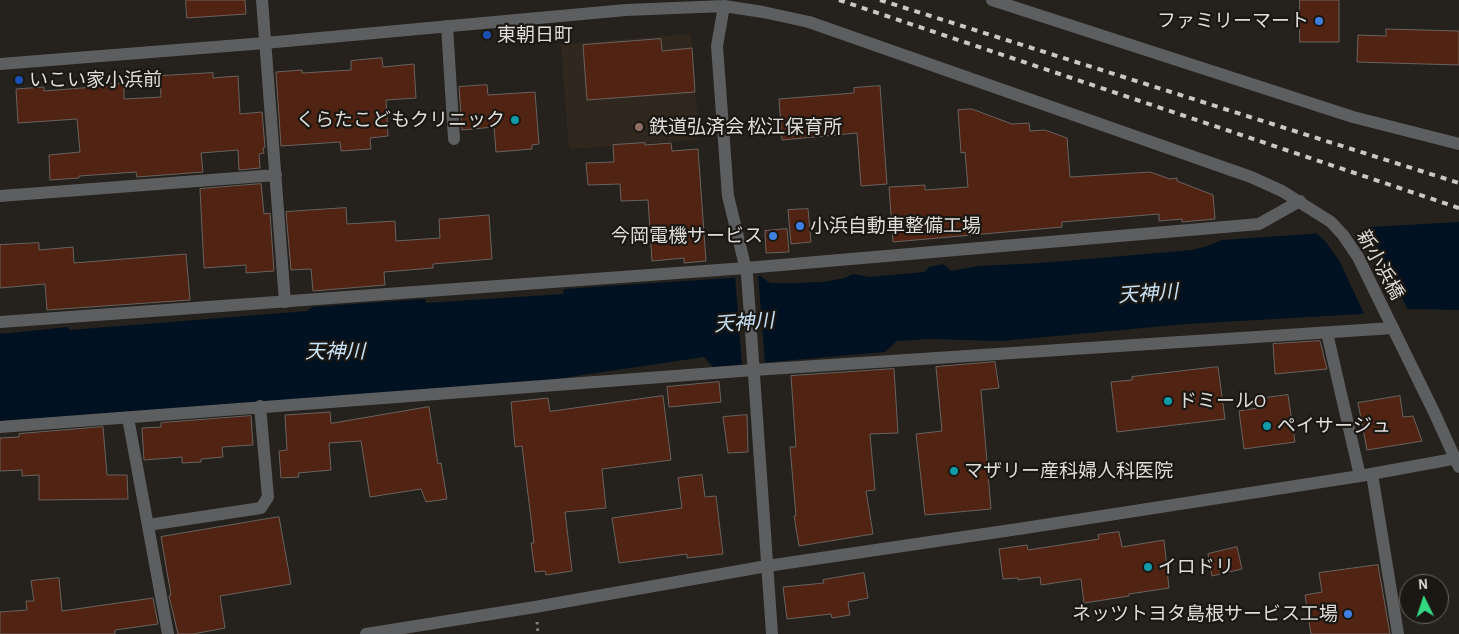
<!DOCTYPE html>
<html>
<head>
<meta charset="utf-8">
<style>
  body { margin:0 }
  #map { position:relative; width:1459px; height:634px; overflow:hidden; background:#25211c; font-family:"Alegreya Sans",sans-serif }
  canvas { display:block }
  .north { position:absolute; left:1399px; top:574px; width:50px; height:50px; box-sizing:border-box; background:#1b1713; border:1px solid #696662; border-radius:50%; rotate:356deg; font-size:14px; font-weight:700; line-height:20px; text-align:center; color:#dfddd9 }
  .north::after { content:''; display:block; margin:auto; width:18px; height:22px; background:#33d882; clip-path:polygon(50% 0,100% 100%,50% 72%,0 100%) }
</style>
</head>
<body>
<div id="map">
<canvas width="1459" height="634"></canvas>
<div class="north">N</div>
</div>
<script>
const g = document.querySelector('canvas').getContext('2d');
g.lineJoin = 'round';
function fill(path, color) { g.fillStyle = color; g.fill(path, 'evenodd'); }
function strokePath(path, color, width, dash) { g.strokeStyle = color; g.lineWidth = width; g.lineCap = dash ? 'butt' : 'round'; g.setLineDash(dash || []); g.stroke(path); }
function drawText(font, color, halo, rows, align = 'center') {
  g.font = font + ' "Alegreya Sans","Noto Sans JP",sans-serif'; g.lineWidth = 4.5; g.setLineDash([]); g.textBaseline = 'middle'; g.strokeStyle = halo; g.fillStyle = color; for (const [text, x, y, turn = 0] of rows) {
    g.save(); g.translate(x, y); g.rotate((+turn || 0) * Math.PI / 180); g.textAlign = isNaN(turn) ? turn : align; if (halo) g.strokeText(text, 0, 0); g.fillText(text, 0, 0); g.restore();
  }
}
fill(new Path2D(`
  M 691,34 L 699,140 L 569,149 L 561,44 Z`), '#30281e');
fill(new Path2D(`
  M 1459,222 L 1459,310 L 1413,309 L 1362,314 L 1186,324 L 1002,341 L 929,339 L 897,341 L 885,352 L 713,367 L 704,357 L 522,384 L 0,421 L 0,334 L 68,327 L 70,330 L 308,311 L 312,307 L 425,299 L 426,303 L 563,294 L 564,289 L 760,276 L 770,283 L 794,283 L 824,282 L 844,278 L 853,274 L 869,277 L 924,272 L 929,267 L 943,264 L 951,271 L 978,266 L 1041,263 L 1192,250 L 1207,246 L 1222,240 L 1310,234 L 1371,227 Z`), '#001221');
fill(new Path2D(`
  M 1366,225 L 1409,312 L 1365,316 L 1340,262 L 1326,242 L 1314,231 Z
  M 758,274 L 765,363 L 742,365 L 735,276 Z`), '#25211c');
const building = new Path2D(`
  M 186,0 L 245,0 L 246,14 L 187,18 Z
  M 1300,0 L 1339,0 L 1339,42 L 1300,42 Z
  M 1386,29 L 1459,31 L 1459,65 L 1357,62 L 1358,35 L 1386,36 Z
  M 661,39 L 662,51 L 692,48 L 695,92 L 587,100 L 583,45 Z
  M 382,58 L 383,67 L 414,64 L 416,98 L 386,100 L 388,136 L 370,138 L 371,149 L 341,151 L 340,142 L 281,146 L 276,72 L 302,70 L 302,73 L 351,70 L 351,61 Z
  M 213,73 L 213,78 L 238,76 L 240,114 L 262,112 L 265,147 L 263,148 L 264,153 L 259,154 L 260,168 L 239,170 L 238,150 L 201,153 L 203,172 L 137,177 L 136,172 L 79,176 L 79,178 L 50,180 L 49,155 L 80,152 L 77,119 L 18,123 L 16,89 L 44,87 L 44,91 L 107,86 L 107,84 L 124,83 L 124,99 L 161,97 L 160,76 Z
  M 487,85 L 488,95 L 535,92 L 539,144 L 532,145 L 532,149 L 496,152 L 494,127 L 462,130 L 459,87 Z
  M 880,86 L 887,184 L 861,186 L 857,133 L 782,140 L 779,99 L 854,93 L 854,88 Z
  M 972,109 L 1012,124 L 1029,123 L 1030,131 L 1045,130 L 1067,138 L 1070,177 L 1150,172 L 1170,179 L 1177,178 L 1177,181 L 1213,195 L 1215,219 L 1182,222 L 1182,219 L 1159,221 L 1159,214 L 1062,222 L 1062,227 L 893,242 L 889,187 L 925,185 L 925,190 L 968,187 L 965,152 L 961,153 L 958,110 Z
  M 645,143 L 645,145 L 671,143 L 672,151 L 698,149 L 706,261 L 684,263 L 684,258 L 652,261 L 648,200 L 621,201 L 620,184 L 588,185 L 586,163 L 614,162 L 613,145 Z
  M 261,184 L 264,214 L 270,213 L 274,271 L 246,273 L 246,265 L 204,268 L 200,189 Z
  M 346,208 L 347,224 L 395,221 L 396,241 L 440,238 L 439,219 L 489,215 L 492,259 L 433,264 L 433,268 L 384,272 L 385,285 L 313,291 L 311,269 L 291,270 L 286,212 Z
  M 808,209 L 811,242 L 791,244 L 788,210 Z
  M 787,229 L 789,252 L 766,253 L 765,231 Z
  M 39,243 L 39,250 L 73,247 L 74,263 L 186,254 L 190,300 L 47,310 L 45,284 L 0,288 L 0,245 Z
  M 1320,341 L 1327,369 L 1275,374 L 1273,344 Z
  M 995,362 L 999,388 L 981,390 L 991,509 L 925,515 L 916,434 L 942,431 L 936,367 Z
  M 1218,367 L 1225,419 L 1117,432 L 1111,382 L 1132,380 L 1132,377 Z
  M 894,369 L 898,433 L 870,434 L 875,490 L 866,491 L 873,534 L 799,546 L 794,516 L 796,516 L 790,447 L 796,447 L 791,376 Z
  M 719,382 L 721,402 L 669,407 L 667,387 Z
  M 1288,395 L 1295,442 L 1244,449 L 1239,411 L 1258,408 L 1257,399 Z
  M 663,396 L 671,460 L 602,469 L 606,508 L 565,512 L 572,571 L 546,575 L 545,571 L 535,572 L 531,543 L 534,543 L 522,446 L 515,447 L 511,402 L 548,398 L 550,411 Z
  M 1400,396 L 1403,417 L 1413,416 L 1422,441 L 1367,450 L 1358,403 Z
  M 429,407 L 438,464 L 441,463 L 447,499 L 426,502 L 421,489 L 370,497 L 361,441 L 329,443 L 331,470 L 298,473 L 299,477 L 281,478 L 279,451 L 287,450 L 285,415 L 330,412 L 331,423 Z
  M 747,415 L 748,452 L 728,453 L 723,417 Z
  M 251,416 L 253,445 L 222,447 L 223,457 L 201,459 L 201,462 L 182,463 L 182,457 L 144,460 L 142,428 L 161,427 L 161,423 Z
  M 103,427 L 107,475 L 127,475 L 128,499 L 39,500 L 39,475 L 22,476 L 22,470 L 0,471 L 0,438 L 19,437 L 19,434 Z
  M 702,475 L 705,497 L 716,496 L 723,554 L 687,558 L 687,554 L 619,563 L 612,518 L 682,508 L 678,478 Z
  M 279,517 L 291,584 L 220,596 L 225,628 L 193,634 L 178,634 L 169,596 L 171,595 L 161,537 Z
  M 1119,532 L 1122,547 L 1164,540 L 1169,588 L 1129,594 L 1129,596 L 1084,603 L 1081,579 L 1041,585 L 1040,577 L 1018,580 L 1018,578 L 1003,579 L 999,549 L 1027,545 L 1028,550 L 1099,539 L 1098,535 Z
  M 1237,547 L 1242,569 L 1212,576 L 1208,554 Z
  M 1378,565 L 1390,634 L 1311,634 L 1305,595 L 1322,592 L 1319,573 Z
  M 864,573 L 868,598 L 848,602 L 850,615 L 832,618 L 831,614 L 787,619 L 783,587 L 824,583 L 823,580 Z
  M 59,578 L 62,611 L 153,598 L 158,624 L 115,630 L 115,634 L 0,634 L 0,612 L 27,610 L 26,601 L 34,601 L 31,581 Z`);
fill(building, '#502312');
strokePath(building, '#6a625f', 1);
strokePath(new Path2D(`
  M 537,622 L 538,634`), '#827f7b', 3, [2.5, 4]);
strokePath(new Path2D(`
  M 447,26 L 454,139
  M 1372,474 L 1398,634`), '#5c5e60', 12);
strokePath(new Path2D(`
  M 262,0 L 285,302
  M 0,196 L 276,175
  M 747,274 L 772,634
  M 0,322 L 746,268 L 1259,224 L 1300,201
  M 1327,333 L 1360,476
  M 128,418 L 168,634
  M 0,427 L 754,370 L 1393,328
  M 148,525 L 261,508 L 268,497 L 260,406
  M 366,634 L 535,607 L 767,566 L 1025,528 L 1360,476 L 1459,458`), '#5c5e60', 12);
strokePath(new Path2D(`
  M 992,0 L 1353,117 L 1459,144
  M 724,6 L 717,46 L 728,196 L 747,274
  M 0,64 L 265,43 L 626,10 L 724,6 L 763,12 L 809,22 L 1251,177 L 1282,191 L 1331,222 L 1343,235 L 1358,257 L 1434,412 L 1459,467`), '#5c5e60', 12);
strokePath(new Path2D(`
  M 839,0 L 1459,208
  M 880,0 L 1459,183`), '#cac8c4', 4, [6, 6]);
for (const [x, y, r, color] of [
  [1319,21,5,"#3f7fe0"],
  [487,35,5,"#1a4fb4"],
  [19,80,5,"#1a4fb4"],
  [515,120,5,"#0f9aa8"],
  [639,127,5,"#8d6e63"],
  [800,226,5,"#3f7fe0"],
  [773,236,5,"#3f7fe0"],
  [1168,401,5,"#0f9aa8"],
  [1267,426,5,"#0f9aa8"],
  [954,471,5,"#0f9aa8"],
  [1148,567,5,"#0f9aa8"],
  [1348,614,5,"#3f7fe0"]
]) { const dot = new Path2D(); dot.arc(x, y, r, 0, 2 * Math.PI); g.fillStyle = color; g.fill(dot); strokePath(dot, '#1b1713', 2); }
drawText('19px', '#dfddd9', '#1b1713', [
  ["ファミリーマート",1309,21,"right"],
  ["東朝日町",497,35],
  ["いこい家小浜前",29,80],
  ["くらたこどもクリニック",505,120,"right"],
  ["鉄道弘済会 松江保育所",649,127],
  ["小浜自動車整備工場",810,226],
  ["今岡電機サービス",763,236,"right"],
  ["ドミールO",1178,401],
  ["ペイサージュ",1277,426],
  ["マザリー産科婦人科医院",964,471],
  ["イロドリ",1158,567],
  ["ネッツトヨタ島根サービス工場",1338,614,"right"]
], 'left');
drawText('19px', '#dfddd9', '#1b1713', [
  ["新小浜橋",1380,265,61]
]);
drawText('italic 20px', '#c8e3f8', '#1b1713', [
  ["天神川",1148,294,-4],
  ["天神川",744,323,-4],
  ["天神川",335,352]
]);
</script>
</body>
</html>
